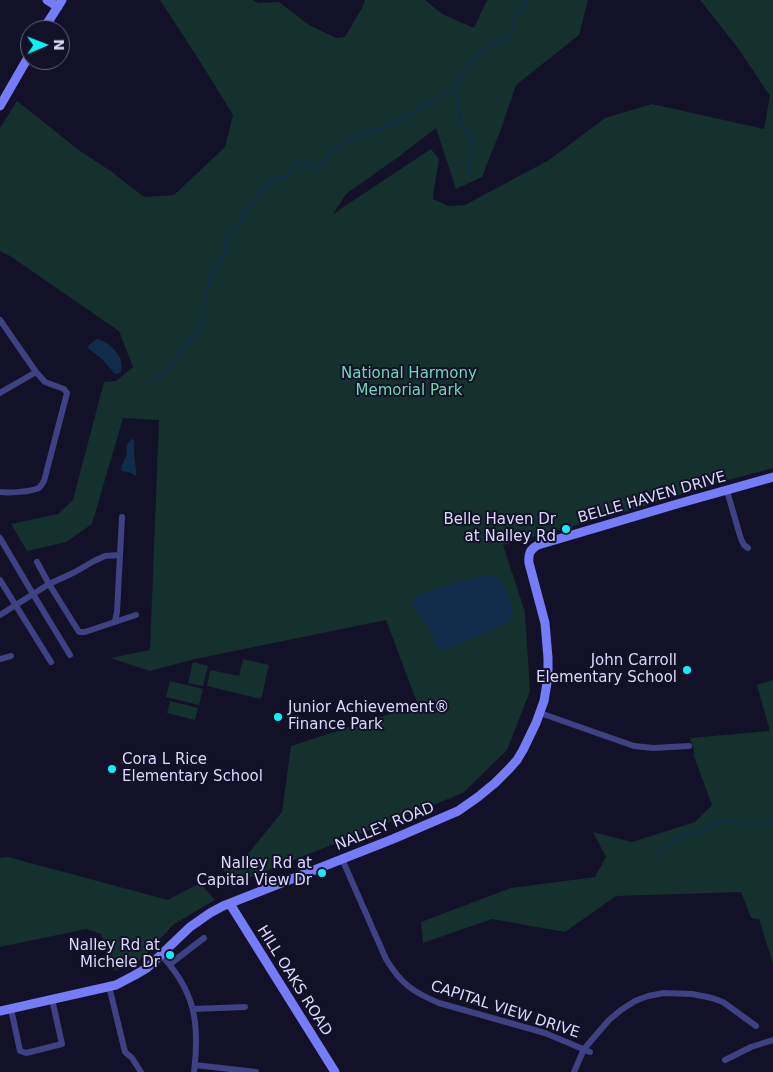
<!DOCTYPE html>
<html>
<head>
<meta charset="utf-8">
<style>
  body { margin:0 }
  #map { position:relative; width:773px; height:1072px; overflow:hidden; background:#131127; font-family:"DejaVu Sans",sans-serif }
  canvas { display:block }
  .north { position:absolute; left:20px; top:20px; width:50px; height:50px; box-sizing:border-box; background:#131127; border:1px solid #63617d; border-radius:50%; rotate:89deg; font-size:14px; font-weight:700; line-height:20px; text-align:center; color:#dad9fd }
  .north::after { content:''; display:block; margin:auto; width:18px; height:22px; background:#0ef0f4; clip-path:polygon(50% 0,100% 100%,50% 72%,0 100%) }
</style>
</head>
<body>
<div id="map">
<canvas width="773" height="1072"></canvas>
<div class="north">N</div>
</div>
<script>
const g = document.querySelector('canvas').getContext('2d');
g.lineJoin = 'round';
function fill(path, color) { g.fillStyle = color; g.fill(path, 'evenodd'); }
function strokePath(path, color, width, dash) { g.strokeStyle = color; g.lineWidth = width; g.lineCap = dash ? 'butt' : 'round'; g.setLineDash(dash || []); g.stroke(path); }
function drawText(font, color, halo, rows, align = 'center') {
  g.font = font + ' "DejaVu Sans",sans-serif'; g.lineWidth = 4; g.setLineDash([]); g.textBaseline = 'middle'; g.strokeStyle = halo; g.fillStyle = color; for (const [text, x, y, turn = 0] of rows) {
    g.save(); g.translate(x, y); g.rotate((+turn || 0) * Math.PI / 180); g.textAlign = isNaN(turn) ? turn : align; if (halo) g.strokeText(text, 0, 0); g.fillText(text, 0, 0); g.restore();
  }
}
fill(new Path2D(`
  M 160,0 L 253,0 L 258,3 L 279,2 L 309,25 L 336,38 L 345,37 L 362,8 L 365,0 L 425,0 L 442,14 L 474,28 L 487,0 L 588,0 L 579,35 L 516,85 L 501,129 L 482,177 L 456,189 L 436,128 L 401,155 L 346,194 L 333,214 L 431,149 L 439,159 L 434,189 L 433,199 L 448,206 L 465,205 L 549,160 L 605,118 L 652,104 L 764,129 L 770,96 L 738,48 L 700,0 L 773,0 L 773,468 L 717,483 L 632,510 L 503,545 L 525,612 L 530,691 L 507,750 L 463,793 L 233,884 L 223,870 L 243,860 L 282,812 L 291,746 L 418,705 L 386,620 L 195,659 L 150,671 L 110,658 L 150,650 L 159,420 L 123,418 L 92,524 L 66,542 L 27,551 L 11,524 L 58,514 L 73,500 L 104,382 L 116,381 L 133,367 L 119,331 L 10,256 L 0,251 L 0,128 L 17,101 L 80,151 L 112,172 L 144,197 L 174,195 L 225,147 L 233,115 L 201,63 Z
  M 243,659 L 269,665 L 261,699 L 207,686 L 210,670 L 239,676 Z
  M 193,662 L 208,666 L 203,686 L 188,683 Z
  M 773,680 L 773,964 L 759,919 L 751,918 L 741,892 L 616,896 L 565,932 L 492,919 L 423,943 L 421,922 L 511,888 L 595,877 L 606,857 L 593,832 L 632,842 L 695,822 L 712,805 L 693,754 L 695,754 L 690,738 L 770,731 L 757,685 Z
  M 170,681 L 203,689 L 199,705 L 166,697 Z
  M 170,701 L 198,708 L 195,720 L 167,713 Z
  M 8,857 L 168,900 L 200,883 L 215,900 L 174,924 L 139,961 L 114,971 L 101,934 L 86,929 L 0,947 L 0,858 Z`), '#14312e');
fill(new Path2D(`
  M 97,339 C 110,341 128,361 120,373 L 115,374 L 101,358 L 89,349 L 88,346 Z
  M 132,439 L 134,440 L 134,455 L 136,470 L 136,476 L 131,473 L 122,471 C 120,464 123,465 125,459 C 129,451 123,446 132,439 Z
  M 490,574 C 500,579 505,587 509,597 C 512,604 514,614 510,620 C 505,627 457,644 446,649 L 439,649 L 435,642 L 431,630 L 414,608 L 414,598 L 422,593 Z`), '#112c4b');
strokePath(new Path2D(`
  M 455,88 C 456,94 458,99 459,105 C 461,112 457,118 461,125 C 478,131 470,160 469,174
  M 148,383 L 167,371 L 185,345 L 194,337 L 200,325 L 204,311 L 209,281 L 214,270 L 225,255 L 229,234 L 241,222 L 242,215 L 244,209 L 253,206 C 255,197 266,184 274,180 C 280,178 285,178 290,174 C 292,169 293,164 298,161 L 317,168 L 324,164 L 329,152 L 347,142 L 356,135 L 377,130 L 407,117 L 415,110 L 422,105 L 431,102 L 437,98 L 447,94 L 455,86 L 460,77 L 474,59 L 482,52 L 504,40 L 511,32 L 513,19 L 515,14 L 528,0
  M 655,855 L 663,850 L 669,844 L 683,835 L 703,831 L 720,820 L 732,820 L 738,823 L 749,823 L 773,821`), '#112c4b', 2);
strokePath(new Path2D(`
  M 0,320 L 36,372 L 45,382 L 64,389 L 67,393 L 44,481 C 42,484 42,485 39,488 C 30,492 9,493 0,492
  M 0,393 L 36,372
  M 727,491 L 741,539 L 744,545 L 748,548
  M 0,538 L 33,594 L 70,655
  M 37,562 L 49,584 L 79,632 L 85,632 L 136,615
  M 0,580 L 51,662
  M 0,615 L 49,584 L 75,572 L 94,561 L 105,556 L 120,555
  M 115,621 L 117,612 L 122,517
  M 0,659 L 11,656
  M 540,713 L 634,746 L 653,748 L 689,746
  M 342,859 L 386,959 C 401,984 413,992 439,1003 L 545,1033 L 590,1052
  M 161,955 C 195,991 200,1023 194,1072
  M 170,964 L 204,938
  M 109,986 L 125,1052 L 132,1058 L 141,1072
  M 11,1009 L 20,1051 L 26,1053 L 62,1044 L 52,999
  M 193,1009 L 245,1007
  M 725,1060 L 751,1047 L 773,1040
  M 195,1065 L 256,1072
  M 574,1072 L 584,1049 L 609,1020 L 621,1010 L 635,1001 L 648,996 L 664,993 L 692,994 L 712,998 L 723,1002 L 756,1026`), '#3e4184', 6);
strokePath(new Path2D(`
  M 47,0 L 58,7
  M 43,30 L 62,0
  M 0,106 L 30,54
  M 230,904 L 335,1072
  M 0,1011 L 116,985 L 135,975 L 147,968 L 190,927 L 210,913 L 223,906 L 393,839 L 458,811 L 478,797 L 495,783 L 509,769 L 517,760 L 523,750 L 536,723 L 544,701 L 548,677 L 548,658 L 545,623 L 529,563 C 528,554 530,549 538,545 L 677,504 L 773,477`), '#757cf9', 9);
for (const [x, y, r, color] of [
  [566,529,5,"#0ef0f4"],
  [687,670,5,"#0ef0f4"],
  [278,717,5,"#0ef0f4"],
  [112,769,5,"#0ef0f4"],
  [322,873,5,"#0ef0f4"],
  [170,955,5,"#0ef0f4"]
]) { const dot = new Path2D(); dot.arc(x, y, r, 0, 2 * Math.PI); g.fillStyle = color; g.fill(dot); strokePath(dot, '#131127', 2); }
drawText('15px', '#67dbb5', '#131127', [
  ["National Harmony",409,374],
  ["Memorial Park",409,391]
]);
drawText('15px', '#dad9fd', '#131127', [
  ["BELLE HAVEN DRIVE",652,498,-16],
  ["NALLEY ROAD",385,827,-22],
  ["HILL OAKS ROAD",294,981,58],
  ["CAPITAL VIEW DRIVE",505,1010,18]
]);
drawText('15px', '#dad9fd', '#131127', [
  ["Belle Haven Dr",556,520],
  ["at Nalley Rd",556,537],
  ["John Carroll",677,661],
  ["Elementary School",677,678],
  ["Junior Achievement®",288,708,"left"],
  ["Finance Park",288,725,"left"],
  ["Cora L Rice",122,760,"left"],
  ["Elementary School",122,777,"left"],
  ["Nalley Rd at",312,864],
  ["Capital View Dr",312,881],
  ["Nalley Rd at",160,946],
  ["Michele Dr",160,963]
], 'right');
</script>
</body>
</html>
